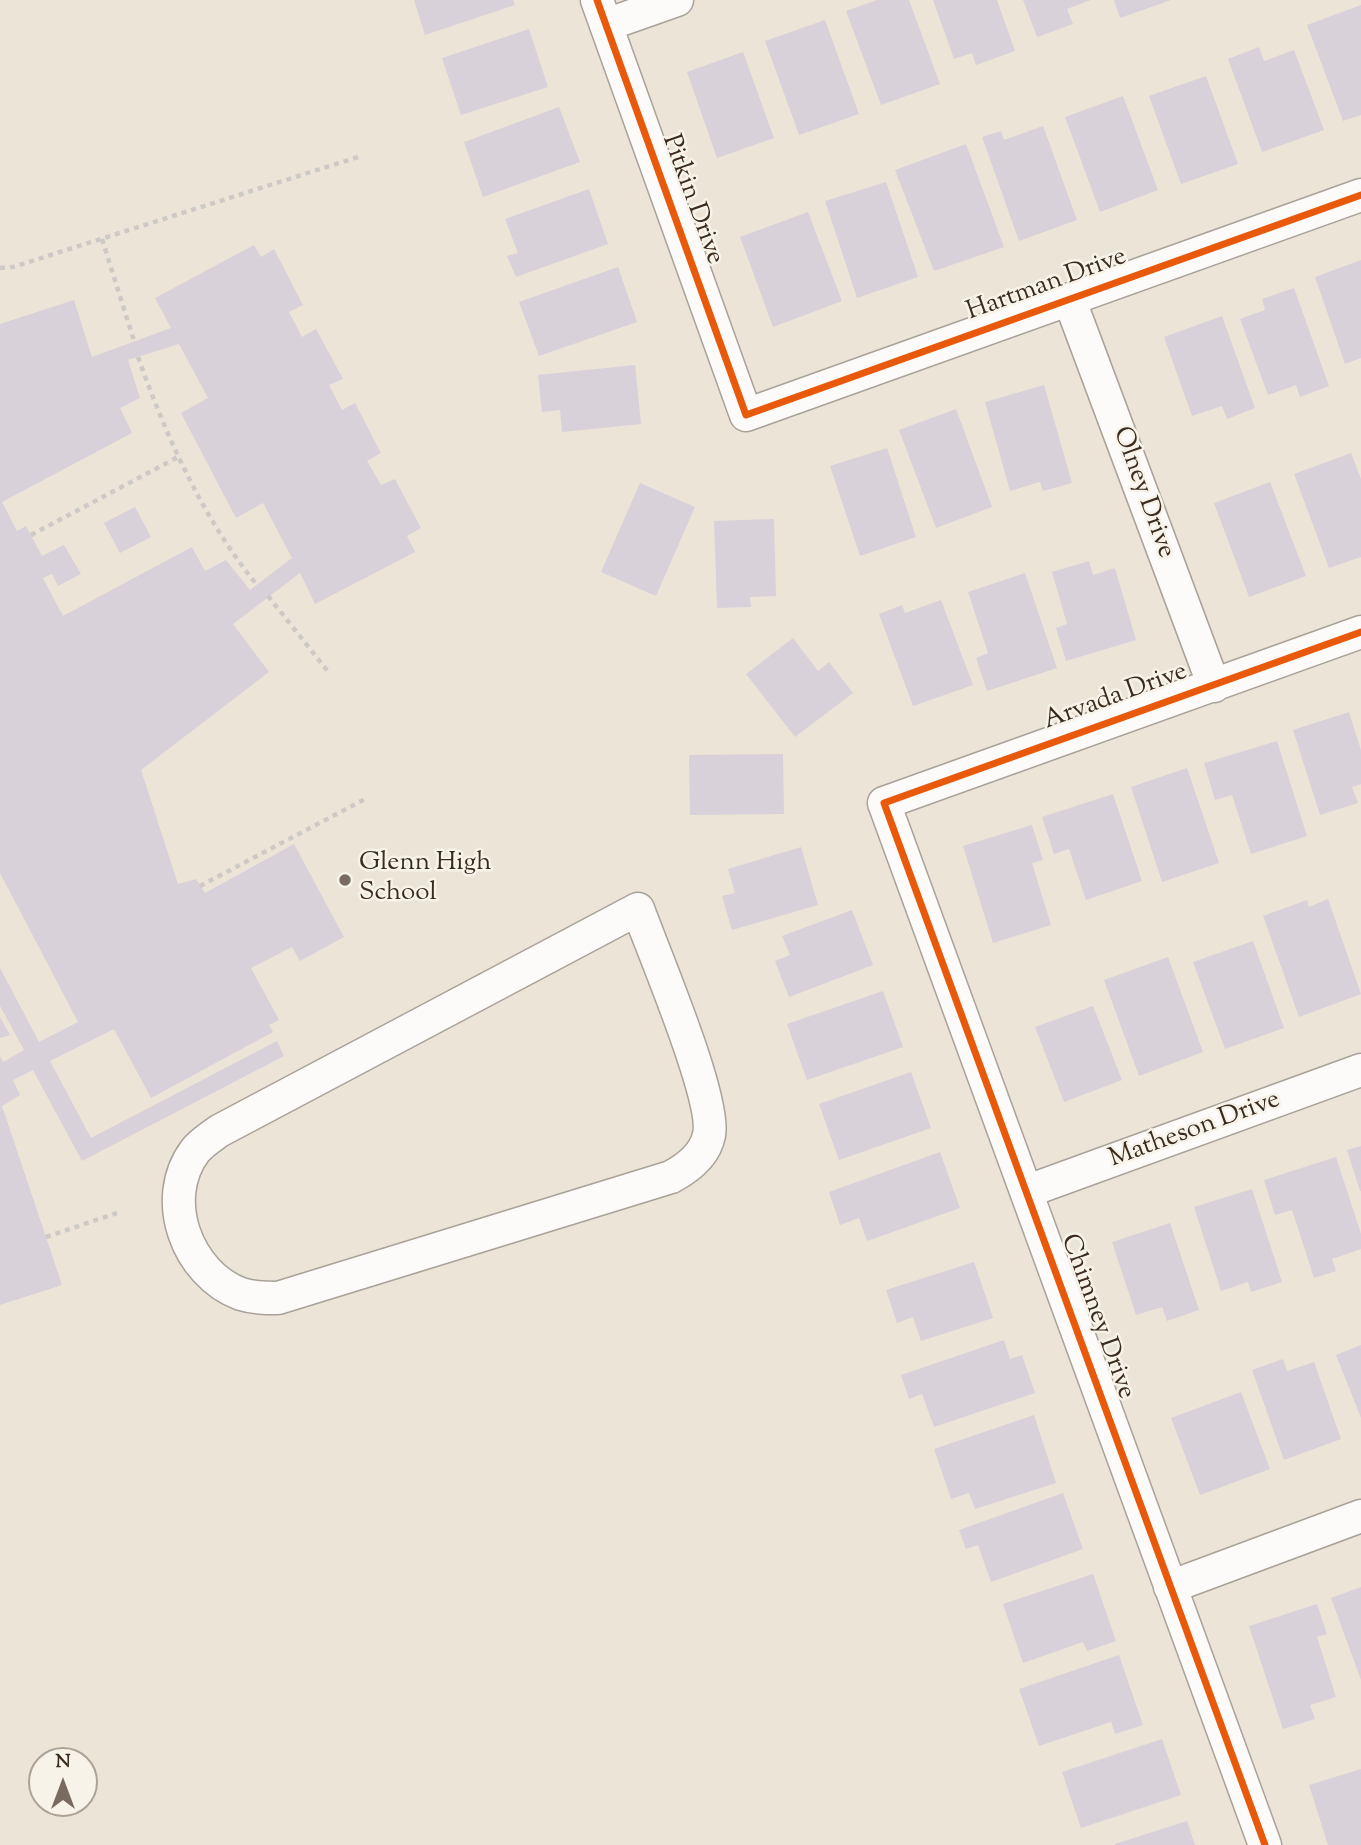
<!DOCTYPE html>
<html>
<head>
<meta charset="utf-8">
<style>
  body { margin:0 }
  #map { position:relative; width:1361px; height:1845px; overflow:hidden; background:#ece4d7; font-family:"Sorts Mill Goudy",serif }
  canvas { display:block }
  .north { position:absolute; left:28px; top:1747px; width:70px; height:70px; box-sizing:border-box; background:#f7f3e8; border:2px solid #aca397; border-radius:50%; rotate:0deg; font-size:19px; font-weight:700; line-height:28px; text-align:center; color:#3b2a1e }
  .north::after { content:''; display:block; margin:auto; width:24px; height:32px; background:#796b5f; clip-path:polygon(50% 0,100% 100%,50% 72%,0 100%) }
</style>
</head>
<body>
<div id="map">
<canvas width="1361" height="1845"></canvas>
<div class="north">N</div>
</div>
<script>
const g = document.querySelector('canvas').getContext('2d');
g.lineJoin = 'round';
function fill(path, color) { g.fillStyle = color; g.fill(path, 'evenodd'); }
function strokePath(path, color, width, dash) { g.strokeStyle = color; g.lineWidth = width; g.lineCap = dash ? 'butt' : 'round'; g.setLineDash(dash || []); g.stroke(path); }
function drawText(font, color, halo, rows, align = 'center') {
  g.font = font + ' "Sorts Mill Goudy",serif'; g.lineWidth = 5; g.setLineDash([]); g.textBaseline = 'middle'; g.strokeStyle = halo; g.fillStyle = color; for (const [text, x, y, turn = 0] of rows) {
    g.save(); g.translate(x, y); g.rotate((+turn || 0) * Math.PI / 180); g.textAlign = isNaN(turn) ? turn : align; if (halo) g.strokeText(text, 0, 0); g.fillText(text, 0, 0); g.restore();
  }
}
fill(new Path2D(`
  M 414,0 L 513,0 L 515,5 L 425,35 Z
  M 877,0 L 909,0 L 940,84 L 881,105 L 846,11 Z
  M 933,0 L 997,0 L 1015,51 L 976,65 L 972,53 L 954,59 Z
  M 1023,0 L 1091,0 L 1067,9 L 1073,24 L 1037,37 Z
  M 1114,0 L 1171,0 L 1120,18 Z
  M 1361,5 L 1361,115 L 1343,121 L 1307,25 Z
  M 825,20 L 859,114 L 799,135 L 765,41 Z
  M 529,29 L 548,87 L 461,115 L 442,58 Z
  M 1259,47 L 1264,61 L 1294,50 L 1324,130 L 1262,152 L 1228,59 Z
  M 743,52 L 774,138 L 717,158 L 687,72 Z
  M 1206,76 L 1238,164 L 1181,184 L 1149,96 Z
  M 1123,96 L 1158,190 L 1100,212 L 1065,117 Z
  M 559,107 L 580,162 L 483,197 L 464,142 Z
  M 1043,126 L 1077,220 L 1019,241 L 982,137 L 1001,131 L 1004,140 Z
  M 966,144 L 1004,247 L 934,271 L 895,170 Z
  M 886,182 L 918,277 L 857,298 L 825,201 Z
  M 589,189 L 608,244 L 516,277 L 507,256 L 518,253 L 505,219 Z
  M 808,212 L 842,301 L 773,327 L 740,237 Z
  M 254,245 L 261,257 L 274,249 L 303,305 L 289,312 L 302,337 L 316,329 L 343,379 L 329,385 L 342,410 L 355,403 L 381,453 L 367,461 L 381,485 L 395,479 L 421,528 L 407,536 L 415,552 L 315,604 L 300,573 L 233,624 L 269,672 L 141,770 L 178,884 L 196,879 L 205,893 L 294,844 L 344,937 L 300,961 L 292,947 L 251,968 L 279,1020 L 269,1025 L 273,1032 L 151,1098 L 114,1029 L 50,1061 L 91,1138 L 277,1041 L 284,1056 L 82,1161 L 33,1070 L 13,1080 L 20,1095 L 2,1106 L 62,1285 L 0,1305 L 0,1056 L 3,1062 L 24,1050 L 0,1006 L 0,968 L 39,1042 L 78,1022 L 0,873 L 0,324 L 74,300 L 92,357 L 171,328 L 155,298 ZM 179,344 L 208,398 L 181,413 L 236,518 L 263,503 L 292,558 L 250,590 L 226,560 L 205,571 L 192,547 L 63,616 L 43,578 L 52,574 L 58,586 L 81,574 L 64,545 L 42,556 L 26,526 L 17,531 L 2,502 L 132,433 L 120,408 L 140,398 L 128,360 Z
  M 1361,260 L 1361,358 L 1345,364 L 1315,277 Z
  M 618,267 L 637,322 L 539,356 L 519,302 Z
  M 1294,288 L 1329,386 L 1300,397 L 1296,385 L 1268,395 L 1240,319 L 1265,310 L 1262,299 Z
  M 1222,316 L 1255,408 L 1227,419 L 1222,406 L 1192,416 L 1164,337 Z
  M 635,365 L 641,424 L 562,432 L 560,410 L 542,412 L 538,375 Z
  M 1044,385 L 1072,483 L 1043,491 L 1040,482 L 1010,491 L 985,402 Z
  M 956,409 L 992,507 L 936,528 L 899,430 Z
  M 887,448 L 916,537 L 860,556 L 830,466 Z
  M 1351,453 L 1361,479 L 1361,557 L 1329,568 L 1294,474 Z
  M 1270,482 L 1306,576 L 1249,597 L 1214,503 Z
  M 640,483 L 695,507 L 656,596 L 601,572 Z
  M 135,507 L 151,537 L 120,553 L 104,523 Z
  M 774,519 L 776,596 L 750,597 L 751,607 L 717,608 L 714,521 Z
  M 1089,561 L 1093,575 L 1115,568 L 1136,640 L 1066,661 L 1056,628 L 1067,624 L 1052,572 Z
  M 1025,573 L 1057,668 L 987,691 L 976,658 L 988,653 L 968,592 Z
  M 941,600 L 973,685 L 913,706 L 879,614 L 902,605 L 905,613 Z
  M 793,638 L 818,671 L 829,662 L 853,693 L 795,737 L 746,674 Z
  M 1349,712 L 1361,750 L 1361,784 L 1352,787 L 1358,803 L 1320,815 L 1293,730 Z
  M 1277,741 L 1307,836 L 1251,854 L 1232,795 L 1215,800 L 1204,763 Z
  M 783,754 L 784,814 L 690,815 L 689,755 Z
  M 1187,768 L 1219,863 L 1162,882 L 1131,787 Z
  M 1113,794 L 1142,881 L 1086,900 L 1069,849 L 1054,854 L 1042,817 Z
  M 1032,825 L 1043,860 L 1032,863 L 1051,925 L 993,943 L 963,846 Z
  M 801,847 L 818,905 L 732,930 L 722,896 L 735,893 L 728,869 Z
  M 1328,899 L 1361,994 L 1299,1017 L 1263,916 L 1307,900 L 1309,907 Z
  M 852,910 L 873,965 L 789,997 L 775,961 L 790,955 L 782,936 Z
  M 1253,941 L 1284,1028 L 1225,1049 L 1193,962 Z
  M 1168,957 L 1203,1052 L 1139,1076 L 1104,980 Z
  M 883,991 L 903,1047 L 807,1080 L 787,1024 Z
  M 1093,1006 L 1122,1080 L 1064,1102 L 1035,1027 Z
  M 0,1017 L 10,1035 L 0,1038 Z
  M 911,1072 L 931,1128 L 839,1160 L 819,1104 Z
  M 1361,1146 L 1361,1191 L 1360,1191 L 1347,1150 Z
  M 940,1152 L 960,1208 L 867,1241 L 859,1218 L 840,1225 L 829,1192 Z
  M 1336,1157 L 1361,1234 L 1361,1249 L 1332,1259 L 1336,1271 L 1314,1278 L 1292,1210 L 1275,1215 L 1264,1180 Z
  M 1252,1189 L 1282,1282 L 1251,1292 L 1248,1282 L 1221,1291 L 1194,1207 Z
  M 1170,1223 L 1199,1310 L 1167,1321 L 1162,1307 L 1136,1315 L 1112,1242 Z
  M 974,1262 L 993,1318 L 921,1341 L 913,1317 L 897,1323 L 886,1290 Z
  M 1004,1340 L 1010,1359 L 1022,1355 L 1035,1393 L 934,1427 L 922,1394 L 909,1399 L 901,1375 Z
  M 1361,1345 L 1361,1418 L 1336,1355 Z
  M 1283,1359 L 1287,1371 L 1314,1362 L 1341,1439 L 1284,1460 L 1252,1370 Z
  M 1241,1392 L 1270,1469 L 1200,1495 L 1171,1418 Z
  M 1034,1415 L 1056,1483 L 975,1509 L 969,1493 L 951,1499 L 934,1449 Z
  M 1063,1493 L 1083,1549 L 991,1582 L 978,1545 L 966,1549 L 959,1530 Z
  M 1093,1574 L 1116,1641 L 1087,1651 L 1083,1642 L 1023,1663 L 1003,1604 Z
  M 1361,1587 L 1361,1680 L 1331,1598 Z
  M 1317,1604 L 1327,1634 L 1317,1637 L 1336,1697 L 1310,1705 L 1315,1719 L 1283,1729 L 1249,1626 Z
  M 1119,1655 L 1143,1725 L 1115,1734 L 1111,1722 L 1039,1746 L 1019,1689 Z
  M 1162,1739 L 1181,1795 L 1081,1828 L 1062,1772 Z
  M 1361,1769 L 1361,1845 L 1328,1845 L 1309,1785 Z
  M 1187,1821 L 1195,1845 L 1115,1845 L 1115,1844 Z`), '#d8d1d9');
const minor = new Path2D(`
  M 597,0 L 746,415 L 1361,195
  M 606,25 L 677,0
  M 1070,301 L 1214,686
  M 638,909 C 653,951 717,1100 709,1135 C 705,1155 688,1168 671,1177 L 278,1298 C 265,1298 254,1298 241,1294 C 187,1274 159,1199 195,1151 C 201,1143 211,1137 219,1131 Z
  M 1028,1191 L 1361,1070
  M 1170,1587 L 1361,1516
  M 1265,1845 L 884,803 L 1361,632`);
strokePath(minor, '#a9a299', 35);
strokePath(new Path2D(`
  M 102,239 L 134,341
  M 0,268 L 13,267 L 361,156
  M 138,357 C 166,436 203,519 257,585
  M 31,535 L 180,456
  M 268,596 L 330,674
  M 200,886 L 367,798
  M 46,1237 L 117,1213`), '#cdc9c5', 4.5, [5, 5]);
strokePath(minor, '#fcfbf9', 32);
strokePath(new Path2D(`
  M 597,0 L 746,415 L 1361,195
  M 1265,1845 L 884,803 L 1361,632`), '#e8590c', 7);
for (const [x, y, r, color] of [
  [345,880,7,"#796b5f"]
]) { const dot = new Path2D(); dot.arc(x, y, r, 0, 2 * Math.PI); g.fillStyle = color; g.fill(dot); strokePath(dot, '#f7f3e8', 2.5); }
drawText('26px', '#3b2a1e', '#f7f3e8', [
  ["Pitkin Drive",691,200,70],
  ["Hartman Drive",1047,286,-20],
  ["Olney Drive",1142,493,70],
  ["Arvada Drive",1116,698,-20],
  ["Matheson Drive",1195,1131,-20],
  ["Chimney Drive",1096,1317,70]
]);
drawText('26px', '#3b2a1e', '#f7f3e8', [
  ["Glenn High",359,865],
  ["School",359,895]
], 'left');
</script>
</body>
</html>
